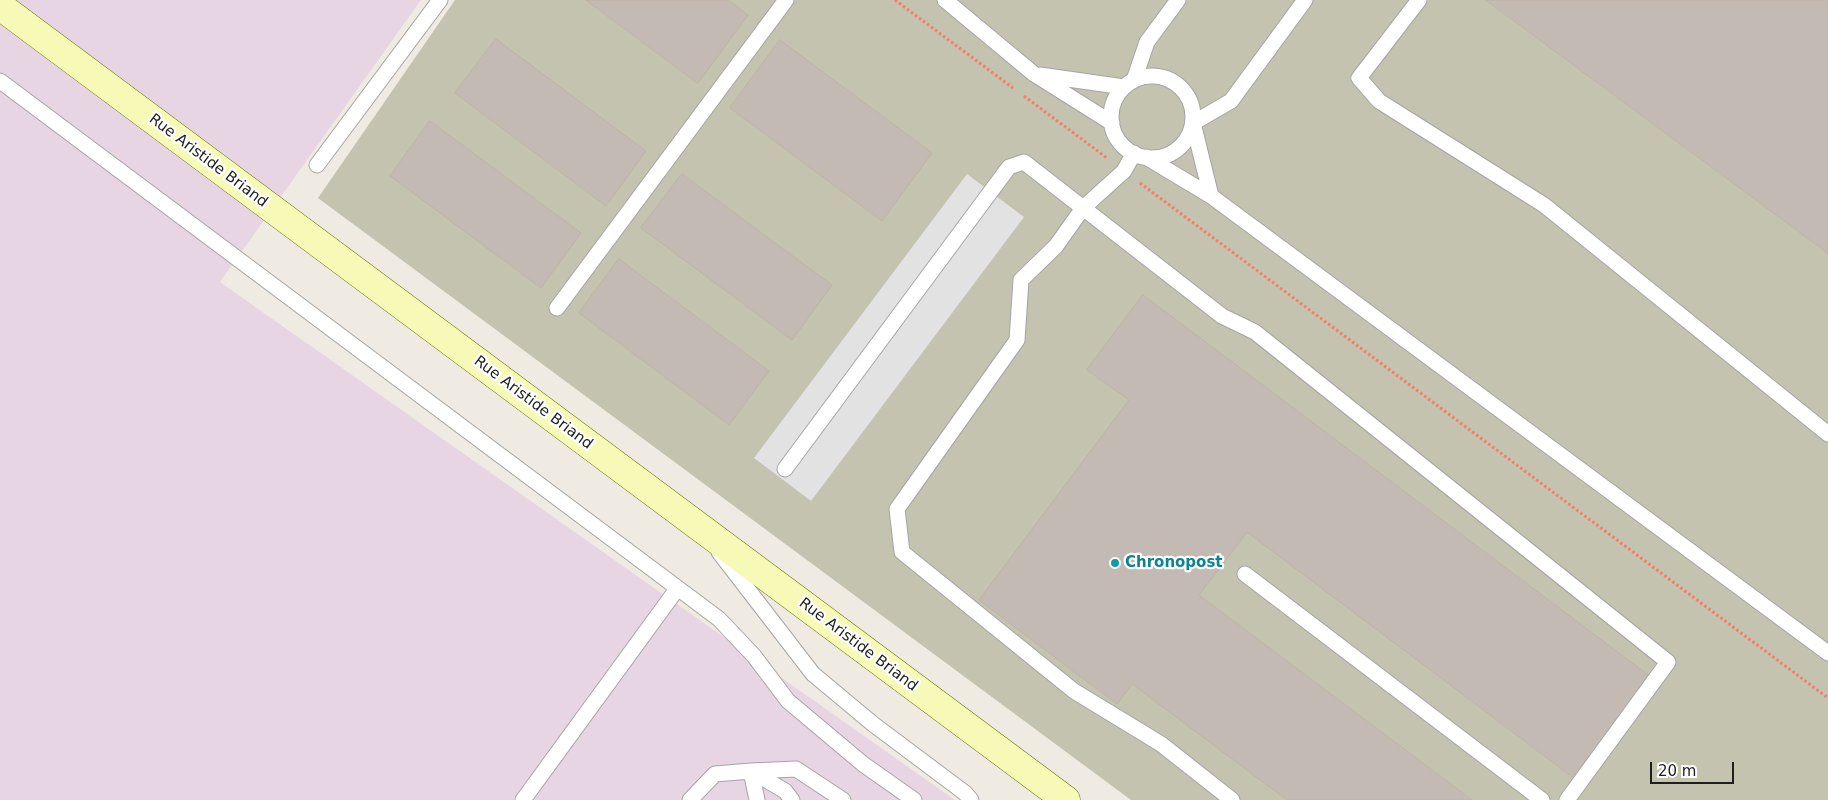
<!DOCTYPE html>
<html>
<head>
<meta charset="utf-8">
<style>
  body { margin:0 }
  #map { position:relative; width:1828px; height:800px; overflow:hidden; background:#efebe3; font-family:"DejaVu Sans",sans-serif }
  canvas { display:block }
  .scale { position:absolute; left:1650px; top:762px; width:84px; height:22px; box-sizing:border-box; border:2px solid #1e1e1e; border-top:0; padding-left:6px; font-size:15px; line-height:18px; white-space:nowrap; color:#1e1e1e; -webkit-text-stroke:4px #fff; paint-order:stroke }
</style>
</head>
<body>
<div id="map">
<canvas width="1828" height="800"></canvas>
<div class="scale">20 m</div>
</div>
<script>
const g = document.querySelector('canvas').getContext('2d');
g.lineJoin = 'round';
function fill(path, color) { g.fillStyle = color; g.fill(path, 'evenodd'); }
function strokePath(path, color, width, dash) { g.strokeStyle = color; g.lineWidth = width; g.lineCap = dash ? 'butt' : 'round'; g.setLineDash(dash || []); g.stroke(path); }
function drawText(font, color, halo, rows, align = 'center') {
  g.font = font + ' "DejaVu Sans",sans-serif'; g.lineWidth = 4.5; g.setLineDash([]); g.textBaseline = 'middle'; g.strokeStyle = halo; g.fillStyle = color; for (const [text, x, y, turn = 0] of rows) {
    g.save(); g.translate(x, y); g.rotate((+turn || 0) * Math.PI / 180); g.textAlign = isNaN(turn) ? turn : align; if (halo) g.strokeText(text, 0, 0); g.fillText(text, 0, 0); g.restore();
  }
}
fill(new Path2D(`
  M 0,0 L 421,0 L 220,282 L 955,800 L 0,800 Z`), '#e8d5e4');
fill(new Path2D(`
  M 455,0 L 1828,0 L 1828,800 L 1131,800 L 318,198 Z`), '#c3c3af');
fill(new Path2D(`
  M 967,174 L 1024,217 L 811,501 L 754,458 Z`), '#e2e2e2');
const building = new Path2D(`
  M 586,0 L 728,0 L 748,15 L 698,83 Z
  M 1486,0 L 1828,0 L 1828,253 Z
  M 496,39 L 646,151 L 606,206 L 455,93 Z
  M 780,40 L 932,153 L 882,221 L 730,108 Z
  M 430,121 L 581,233 L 541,288 L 390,176 Z
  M 682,174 L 832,285 L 792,340 L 641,228 Z
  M 619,259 L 769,371 L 729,425 L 579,313 Z
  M 1143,295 L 1651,677 L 1575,779 L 1247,532 L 1199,595 L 1472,800 L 1287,800 L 1132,684 L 1117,704 L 979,600 L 1129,400 L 1087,370 Z`);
fill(building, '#c3bbb3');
strokePath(building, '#c1b2a5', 1);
const service = new Path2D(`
  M 945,0 L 1034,74 L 1112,123
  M 1419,0 L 1359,78 L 1379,101 L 1544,205 L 1828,434
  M 1040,75 L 1124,87
  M1111 117a41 41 0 1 1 82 0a41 41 0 1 1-82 0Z
  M 1134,80 L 1147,42 L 1178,0
  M 0,81 L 719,619 L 754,656 L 788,701 L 863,764 L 914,800
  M 1134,153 L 1124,171 L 1083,208 L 1056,246 L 1021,280 L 1017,340 L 897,509 L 902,552 L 1074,691 L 1161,744 L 1232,800
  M 1146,157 L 1211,196 L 1828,653
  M 317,165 L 440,0
  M 1211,196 L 1193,123 L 1231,101 L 1305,0
  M 557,308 L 786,0
  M 785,469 L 1009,167 L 1024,162 L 1222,316 L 1255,332 L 1668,662 L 1567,800
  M 719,552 L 813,674 L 873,724 L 965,793 L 971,800
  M 1245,574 L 1542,800
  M 523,800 L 677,589
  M 690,800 L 715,774 L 751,771 L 785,791 L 792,800
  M 757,800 L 751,771 L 796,769 L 843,800`);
const secondary = new Path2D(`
  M 0,6 L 1066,800`);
strokePath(service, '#a5a5a5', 17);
strokePath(secondary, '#687603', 29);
strokePath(new Path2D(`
  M 895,0 L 1013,88
  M 1024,96 L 1107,158
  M 1140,183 L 1828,698`), '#fb7968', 3, [2.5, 2.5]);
strokePath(service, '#fff', 15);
strokePath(secondary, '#f6fab6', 28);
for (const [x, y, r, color] of [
  [1115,563,5,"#0f9aa8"]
]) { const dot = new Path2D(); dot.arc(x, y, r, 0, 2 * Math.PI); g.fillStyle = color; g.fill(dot); strokePath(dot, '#fff', 2); }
drawText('15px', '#1e1e1e', '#fff', [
  ["Rue Aristide Briand",208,161,37],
  ["Rue Aristide Briand",533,403,37],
  ["Rue Aristide Briand",858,645,37]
]);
drawText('bold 15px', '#0d838f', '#fff', [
  ["Chronopost",1125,563]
], 'left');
</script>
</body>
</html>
